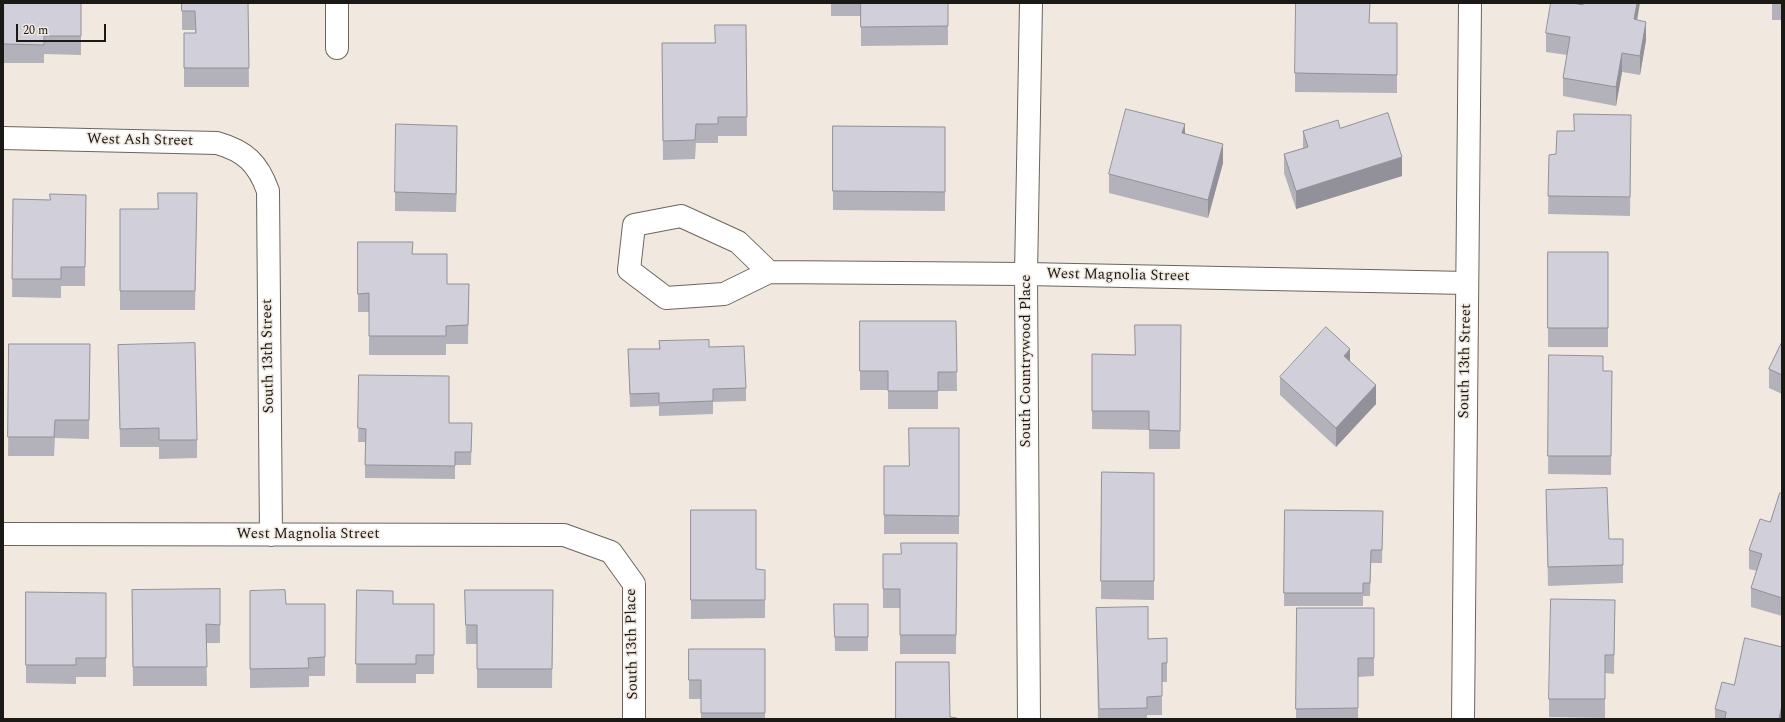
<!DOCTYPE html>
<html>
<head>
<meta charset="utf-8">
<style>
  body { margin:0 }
  #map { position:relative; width:1785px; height:722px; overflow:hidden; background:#f1e9e0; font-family:Spectral,serif }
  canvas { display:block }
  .frame { position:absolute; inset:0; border:4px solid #1b1916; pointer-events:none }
  .scale { position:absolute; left:16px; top:24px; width:90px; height:18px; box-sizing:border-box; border:2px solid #1b1916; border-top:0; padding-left:5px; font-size:12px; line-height:14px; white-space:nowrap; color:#1b1916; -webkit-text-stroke:3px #f1e9e0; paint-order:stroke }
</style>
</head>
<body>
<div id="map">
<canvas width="1785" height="722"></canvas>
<div class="frame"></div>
<div class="scale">20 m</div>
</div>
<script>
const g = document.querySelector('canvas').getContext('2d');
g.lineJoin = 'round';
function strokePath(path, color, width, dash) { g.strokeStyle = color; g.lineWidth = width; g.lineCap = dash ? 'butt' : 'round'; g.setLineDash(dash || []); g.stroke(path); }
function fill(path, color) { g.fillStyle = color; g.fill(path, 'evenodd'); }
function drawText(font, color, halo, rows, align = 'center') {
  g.font = font + ' Spectral,serif'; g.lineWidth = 3; g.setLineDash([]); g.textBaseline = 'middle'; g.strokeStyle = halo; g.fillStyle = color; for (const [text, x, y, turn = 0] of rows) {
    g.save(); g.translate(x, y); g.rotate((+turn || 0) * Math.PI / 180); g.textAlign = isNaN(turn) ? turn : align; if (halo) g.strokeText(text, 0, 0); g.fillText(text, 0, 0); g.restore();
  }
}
const minor = new Path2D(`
  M 337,3 L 337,48
  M 3,138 L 217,143 C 245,151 258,163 268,191 L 271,535
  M 769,272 L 738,242 L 681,216 L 634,225 L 629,270 L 666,298 L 724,294 L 769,272 L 1026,274 L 1467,283
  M 3,534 L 564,535 L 611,552 L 634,584 L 634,719
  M 1029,719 L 1026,274 L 1031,3`);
const tertiary = new Path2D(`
  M 1463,719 L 1470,3`);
strokePath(minor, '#6c655d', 24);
strokePath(tertiary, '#6c655d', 24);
strokePath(minor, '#fff', 22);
strokePath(tertiary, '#fff', 22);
fill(new Path2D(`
  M 4,3 L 81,3 L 81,55 L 44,54 L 44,63 L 4,63 Z
  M 182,3 L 248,3 L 249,87 L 184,87 L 184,33 L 195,33 L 195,30 L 182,30 Z
  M 831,3 L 948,3 L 948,45 L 861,46 L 861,16 L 831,16 Z
  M 1772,3 L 1782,3 L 1782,20 L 1772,20 Z
  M 1637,20 L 1646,40 L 1640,75 L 1622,72 L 1616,106 L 1563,96 L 1563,78 L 1567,55 L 1546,52 L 1546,33 Z
  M 1370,23 L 1397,23 L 1397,93 L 1295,92 L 1295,73 Z
  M 746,25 L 747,136 L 718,136 L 718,143 L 696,143 L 695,159 L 663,160 L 662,43 L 715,43 Z
  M 833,126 L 945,127 L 945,211 L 833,210 Z
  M 1340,128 L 1402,176 L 1296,209 L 1284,173 L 1284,154 L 1303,148 L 1303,131 Z
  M 1631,133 L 1630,216 L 1548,214 L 1549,155 L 1556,154 Z
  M 1185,134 L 1223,163 L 1208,218 L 1109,193 L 1109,174 Z
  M 457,144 L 456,212 L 395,211 L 395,192 Z
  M 197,193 L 195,310 L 120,310 L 120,209 L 158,209 Z
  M 86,195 L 85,286 L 61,286 L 61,298 L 12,297 L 13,199 L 50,200 Z
  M 358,242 L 413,254 L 447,284 L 469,284 L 468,344 L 446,344 L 446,355 L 369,355 L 369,312 L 358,312 Z
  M 1548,252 L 1608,252 L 1608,347 L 1548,347 Z
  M 860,321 L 956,321 L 957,391 L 938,391 L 938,409 L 888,409 L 888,390 L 860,390 Z
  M 1181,325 L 1180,449 L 1149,449 L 1149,430 L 1092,429 L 1092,354 L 1135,355 Z
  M 659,341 L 709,347 L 746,388 L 746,401 L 713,402 L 713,414 L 659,416 L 659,406 L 630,407 L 628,349 L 659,349 Z
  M 1782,342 L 1782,394 L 1769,388 L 1769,369 Z
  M 9,344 L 90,344 L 89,439 L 55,438 L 54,456 L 8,456 Z
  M 118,345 L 197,440 L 197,458 L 159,459 L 159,447 L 120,447 Z
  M 1549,355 L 1603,371 L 1612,371 L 1611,475 L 1548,474 Z
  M 359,375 L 449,423 L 472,423 L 471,465 L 455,465 L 455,479 L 365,478 L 365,442 L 358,442 Z
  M 1280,377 L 1376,404 L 1336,447 L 1280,395 Z
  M 959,428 L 959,534 L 884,534 L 884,466 L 909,466 Z
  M 1102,472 L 1154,473 L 1154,600 L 1101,599 Z
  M 1546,490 L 1609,539 L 1623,539 L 1623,583 L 1548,586 Z
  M 1782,493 L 1782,616 L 1751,607 L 1751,588 L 1757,571 L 1749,569 L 1749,550 L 1770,522 Z
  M 691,510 L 756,569 L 765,570 L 765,618 L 691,619 Z
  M 1285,510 L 1383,511 L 1382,563 L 1371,563 L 1370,596 L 1363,596 L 1363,606 L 1284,606 Z
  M 957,543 L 956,654 L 900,654 L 900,608 L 883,608 L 883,554 L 901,554 Z
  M 220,589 L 220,643 L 206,643 L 207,686 L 133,686 L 132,590 Z
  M 357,590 L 393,604 L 434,604 L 434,674 L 416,674 L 416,683 L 356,683 Z
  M 465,590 L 553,590 L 552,688 L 477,688 L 477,644 L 466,644 Z
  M 250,591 L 286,604 L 325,604 L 325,676 L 309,676 L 309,687 L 250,688 Z
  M 26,592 L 106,593 L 106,677 L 76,677 L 76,684 L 26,683 Z
  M 1615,600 L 1614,674 L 1605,673 L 1605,718 L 1549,717 L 1549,699 Z
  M 834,604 L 868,604 L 868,651 L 835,651 Z
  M 1096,608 L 1148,639 L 1167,638 L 1167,682 L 1162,682 L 1162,715 L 1147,715 L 1147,719 L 1098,719 Z
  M 1297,608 L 1374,608 L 1374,676 L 1358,677 L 1358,719 L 1296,719 Z
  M 689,649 L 765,649 L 765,719 L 701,719 L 701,699 L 689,699 Z
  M 1734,685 L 1782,719 L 1715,719 L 1715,709 Z`), '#b3b2bb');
fill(new Path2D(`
  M 1637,3 L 1640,3 L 1634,38 L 1634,19 Z
  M 1646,22 L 1646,40 L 1640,75 L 1640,56 Z
  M 1622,53 L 1622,72 L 1616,106 L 1616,87 Z
  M 1185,124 L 1185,143 L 1182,133 Z
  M 457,126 L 457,144 L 456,212 L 456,194 Z
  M 1223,144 L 1223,163 L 1208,218 L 1208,200 Z
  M 1402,157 L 1402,176 L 1296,209 L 1296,191 Z
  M 1350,349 L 1350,368 L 1344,356 Z
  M 1376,385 L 1376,404 L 1336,447 L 1336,428 Z
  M 1782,705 L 1782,719 L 1779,719 Z`), '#929199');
const building = new Path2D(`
  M 4,3 L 81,3 L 81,36 L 44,36 L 44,45 L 4,44 Z
  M 182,3 L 248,3 L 249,68 L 184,68 L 184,33 L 196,33 L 195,11 L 182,11 Z
  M 861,3 L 948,3 L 948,26 L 861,27 Z
  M 1296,3 L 1370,3 L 1369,23 L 1397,23 L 1397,75 L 1295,73 Z
  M 1551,3 L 1573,3 L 1583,5 L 1583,3 L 1637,3 L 1634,19 L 1646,22 L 1640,56 L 1622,53 L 1616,87 L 1563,78 L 1570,37 L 1546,33 Z
  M 715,25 L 746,25 L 747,117 L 718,117 L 718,124 L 696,124 L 695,140 L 663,141 L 662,43 L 715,43 Z
  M 1126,109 L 1185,124 L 1182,133 L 1223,144 L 1208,200 L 1109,174 Z
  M 1388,113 L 1402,157 L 1296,191 L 1284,154 L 1308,147 L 1303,131 L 1338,120 L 1340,128 Z
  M 1574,114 L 1631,115 L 1630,197 L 1548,196 L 1549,155 L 1556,154 L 1557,131 L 1574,131 Z
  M 396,124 L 457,126 L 456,194 L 395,192 Z
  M 833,126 L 945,127 L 945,192 L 833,191 Z
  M 158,193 L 197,193 L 195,291 L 120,291 L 120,209 L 158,209 Z
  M 50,194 L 86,195 L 85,267 L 61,267 L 61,279 L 12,279 L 13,199 L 50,200 Z
  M 358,242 L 413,242 L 412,254 L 447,254 L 447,284 L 469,284 L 468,325 L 446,326 L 446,336 L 369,336 L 369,293 L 358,294 Z
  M 1548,252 L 1608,252 L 1608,328 L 1548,328 Z
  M 860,321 L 956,321 L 957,372 L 938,372 L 938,391 L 888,391 L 888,371 L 860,371 Z
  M 1135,325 L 1181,325 L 1180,431 L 1149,430 L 1149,411 L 1092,411 L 1092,354 L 1135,355 Z
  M 1326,327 L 1350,349 L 1344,356 L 1376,385 L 1336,428 L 1280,377 Z
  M 709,340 L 709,347 L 744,346 L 746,388 L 713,389 L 713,401 L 659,403 L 659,393 L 630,394 L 628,349 L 660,349 L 659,341 Z
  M 1782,342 L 1782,375 L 1769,369 Z
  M 195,343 L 197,440 L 159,440 L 159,428 L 120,429 L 118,345 Z
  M 9,344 L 90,344 L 89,420 L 55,420 L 54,437 L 8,437 Z
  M 1549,355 L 1603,356 L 1603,371 L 1612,371 L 1611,456 L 1548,456 Z
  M 359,375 L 449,376 L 449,423 L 472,423 L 471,452 L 455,452 L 455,466 L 365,465 L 366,429 L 358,428 Z
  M 909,428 L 959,428 L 959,516 L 884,515 L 884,466 L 909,466 Z
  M 1102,472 L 1154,473 L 1154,581 L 1101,581 Z
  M 1607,488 L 1609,539 L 1623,539 L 1623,565 L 1548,567 L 1546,490 Z
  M 1780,493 L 1782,493 L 1782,598 L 1751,588 L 1762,554 L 1749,550 L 1760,519 L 1770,522 Z
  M 691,510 L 756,510 L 756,569 L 765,570 L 765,600 L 691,600 Z
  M 1285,510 L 1383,511 L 1382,550 L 1371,550 L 1370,583 L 1363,583 L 1363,593 L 1284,593 Z
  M 901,543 L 957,543 L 956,635 L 900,635 L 900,589 L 883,589 L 883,554 L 901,554 Z
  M 220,589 L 220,625 L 206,624 L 207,667 L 133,667 L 132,590 Z
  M 285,590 L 286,604 L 325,604 L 325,657 L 308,658 L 309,668 L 250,669 L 250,591 Z
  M 357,590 L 393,591 L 393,604 L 434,604 L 434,655 L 416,655 L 416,664 L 356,664 Z
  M 465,590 L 553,590 L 552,669 L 477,669 L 477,625 L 466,625 Z
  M 26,592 L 106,593 L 106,658 L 76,658 L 76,665 L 26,665 Z
  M 1551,599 L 1615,600 L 1614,655 L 1605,655 L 1605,699 L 1549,699 Z
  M 834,604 L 868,604 L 868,637 L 835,637 Z
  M 1148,607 L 1148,639 L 1167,638 L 1167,663 L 1162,663 L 1162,696 L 1147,697 L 1147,708 L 1099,709 L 1096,608 Z
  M 1297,608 L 1374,608 L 1374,658 L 1358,658 L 1358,708 L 1296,709 Z
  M 1745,638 L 1782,647 L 1782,705 L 1779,719 L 1725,719 L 1726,712 L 1715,709 L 1722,682 L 1734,685 Z
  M 689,649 L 765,649 L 765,713 L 701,713 L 701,680 L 689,680 Z
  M 896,662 L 949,662 L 950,717 L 957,718 L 957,719 L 896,719 Z`);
fill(building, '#d0cfda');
strokePath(building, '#929199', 1);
drawText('15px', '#1b1916', '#f1e9e0', [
  ["West Ash Street",140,141,1],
  ["West Magnolia Street",1118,276,1],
  ["South 13th Street",269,356,-91],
  ["South Countrywood Place",1027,361,-90],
  ["South 13th Street",1466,361,-89],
  ["West Magnolia Street",308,535],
  ["South 13th Place",633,644,-91]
]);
</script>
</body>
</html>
